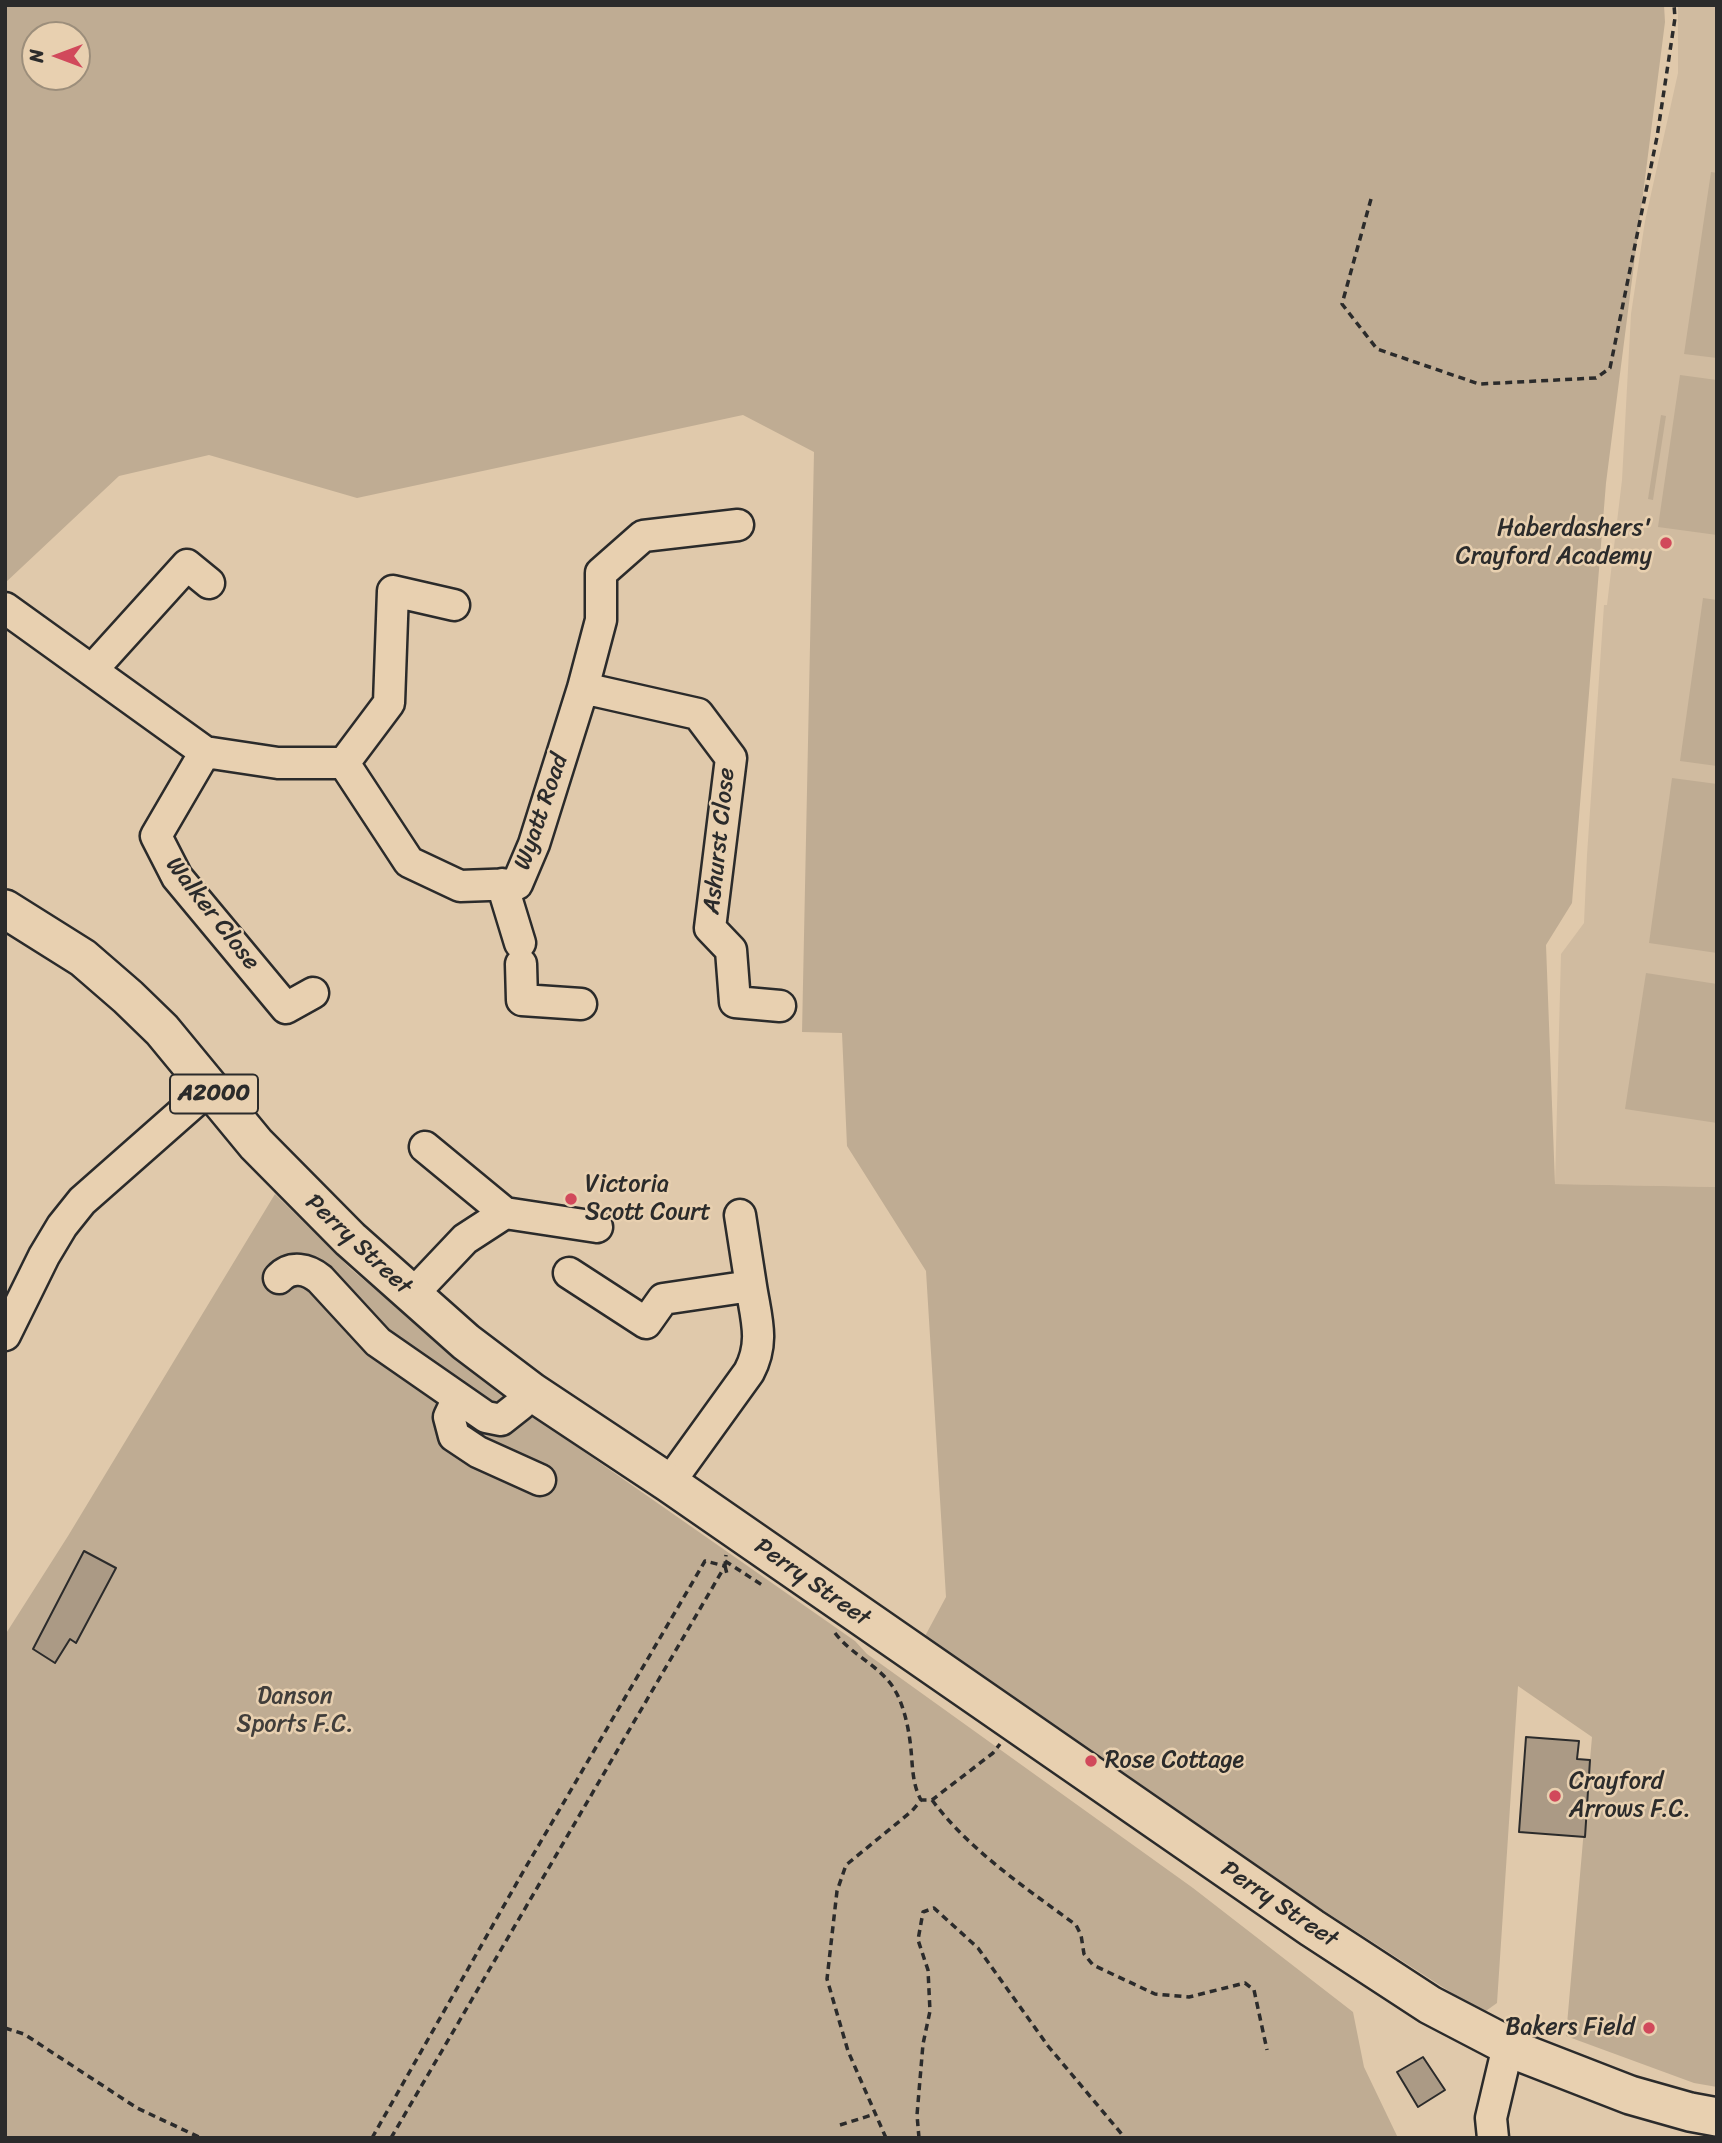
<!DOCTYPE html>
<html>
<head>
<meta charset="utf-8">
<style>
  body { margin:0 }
  #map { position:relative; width:1722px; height:2143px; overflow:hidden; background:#e0c9ab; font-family:Sriracha,sans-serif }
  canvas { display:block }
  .frame { position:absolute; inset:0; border:7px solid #2b2b2b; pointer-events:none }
  .north { position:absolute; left:21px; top:21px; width:70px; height:70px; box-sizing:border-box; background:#e8d0b0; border:2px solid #9c8e7b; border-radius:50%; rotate:270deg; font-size:19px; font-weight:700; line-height:28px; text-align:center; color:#2b2b2b }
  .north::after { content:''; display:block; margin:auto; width:24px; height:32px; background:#d1495b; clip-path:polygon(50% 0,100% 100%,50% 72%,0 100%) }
</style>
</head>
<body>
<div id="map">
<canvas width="1722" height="2143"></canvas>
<div class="frame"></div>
<div class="north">N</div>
</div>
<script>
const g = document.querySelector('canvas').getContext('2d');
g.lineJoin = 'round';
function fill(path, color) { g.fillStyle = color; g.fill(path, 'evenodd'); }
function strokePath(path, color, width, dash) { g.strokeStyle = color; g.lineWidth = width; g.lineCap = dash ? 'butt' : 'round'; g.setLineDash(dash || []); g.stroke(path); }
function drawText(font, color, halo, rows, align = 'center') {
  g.font = font + ' Sriracha,sans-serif'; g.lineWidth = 5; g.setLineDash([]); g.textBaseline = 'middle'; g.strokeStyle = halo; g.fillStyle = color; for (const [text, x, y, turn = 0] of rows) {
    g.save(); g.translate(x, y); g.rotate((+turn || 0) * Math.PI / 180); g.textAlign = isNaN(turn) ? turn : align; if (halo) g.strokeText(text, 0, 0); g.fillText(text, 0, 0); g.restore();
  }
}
fill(new Path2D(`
  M 1678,5 L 1717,5 L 1717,1187 L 1555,1184 L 1561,954 L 1584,923 L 1587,855 L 1604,605 L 1607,605 L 1622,480 L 1631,314 L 1645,221 L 1678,73 Z`), '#d0bba0');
fill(new Path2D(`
  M 5,5 L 1664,5 L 1665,22 L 1606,483 L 1572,903 L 1546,945 L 1555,1184 L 1717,1187 L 1717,2087 L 1694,2083 L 1566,2036 L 1592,1737 L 1518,1686 L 1497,2003 L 1483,2013 L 1290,1889 L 924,1638 L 946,1597 L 926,1271 L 847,1146 L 842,1033 L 802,1032 L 814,452 L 743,415 L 357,498 L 209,455 L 119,476 L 5,583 ZM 35,35 L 77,35 L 77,77 L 35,77 Z
  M 1711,172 L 1717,173 L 1717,358 L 1684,354 Z
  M 1680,375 L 1717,380 L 1717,535 L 1658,527 Z
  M 1661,415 L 1666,416 L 1653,500 L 1648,499 Z
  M 1703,598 L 1717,600 L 1717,766 L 1680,761 Z
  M 1672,778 L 1717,784 L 1717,953 L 1649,943 Z
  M 1646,973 L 1717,984 L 1717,1123 L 1625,1109 Z
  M 275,1194 L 352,1270 L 497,1391 L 855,1641 L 867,1654 L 1193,1888 L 1353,2012 L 1364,2067 L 1398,2138 L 5,2138 L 5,1635 L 68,1536 Z`), '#bfac93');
const building = new Path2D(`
  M 84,1551 L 116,1568 L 76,1643 L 70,1639 L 55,1663 L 33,1649 Z
  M 1526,1737 L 1579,1741 L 1577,1759 L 1590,1760 L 1585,1837 L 1519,1832 Z
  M 1423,2057 L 1445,2090 L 1418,2107 L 1397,2072 Z`);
fill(building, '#ab9a85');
strokePath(building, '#2b2b2b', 2);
const minor = new Path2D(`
  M 5,608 L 205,752 L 278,763 L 344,763 L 409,862 L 460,886 L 517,884 L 534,844 L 583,688 L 601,620 L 601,573 L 643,536 L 738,525
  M 92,670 L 187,565 L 209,583
  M 583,688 L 698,714 L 731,758 L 710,928 L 731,950 L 735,1002 L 780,1006
  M 205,752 L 156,836 L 177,877 L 286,1008 L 313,993
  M 344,763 L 389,703 L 393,591 L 454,605
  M 502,884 L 520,943
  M 521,964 L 522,1000 L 581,1004
  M 425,1147 L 505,1213 L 597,1227
  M 740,1215 L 751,1286
  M 569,1273 L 646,1323 L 663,1299 L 751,1286 C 756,1318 765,1342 749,1372 L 669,1483
  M 279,1278 C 291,1265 308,1269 320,1279 L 378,1342 L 486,1417 L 501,1420 L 520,1405 L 532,1392
  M 412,1295 L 465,1239 L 505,1213
  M 5,1335 L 44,1256 L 62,1226 L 82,1201 L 209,1089
  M 458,1398 L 449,1417 L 454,1436 L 478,1452 L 540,1480
  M 1493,2138 L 1491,2118 L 1508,2046`);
const major = new Path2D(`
  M 5,909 L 83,958 L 128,997 L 162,1030 L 256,1144 L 350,1239 L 466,1342 L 532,1392 L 669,1483 L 1312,1928 L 1430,2005 L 1522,2053 L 1630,2095 L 1690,2112 L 1717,2117`);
strokePath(minor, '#2b2b2b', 35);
strokePath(major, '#2b2b2b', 42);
strokePath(new Path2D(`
  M 1371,199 L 1342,304 L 1377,349 L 1479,384 L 1596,378 L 1610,368 L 1657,137 L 1675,18 L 1674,5
  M 725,1561 L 762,1585
  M 725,1566 L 727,1574
  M 835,1633 C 853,1657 883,1666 897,1694 C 904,1708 908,1726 910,1741 C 913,1762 911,1782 921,1800
  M 932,1800 C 970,1851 1026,1888 1076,1925 L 1081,1935 L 1084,1954 L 1093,1965 L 1155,1994 L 1189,1997 L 1245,1983 L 1254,1990 L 1267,2050
  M 5,2028 L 24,2034 L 137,2108 L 201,2138
  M 840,2125 L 875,2114
  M 372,2138 L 523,1872 L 705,1561 L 725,1566
  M 391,2138 L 725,1566 L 726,1555
  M 886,2138 L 848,2051 L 827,1979 L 837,1891 L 846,1865 L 912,1811 L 921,1800 L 932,1800 L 993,1753 L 1000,1744
  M 919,2138 L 917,2115 L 923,2044 L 930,2011 L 928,1970 L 918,1940 L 923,1912 L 934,1908 L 978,1948 L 1048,2046 L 1125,2138`), '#2b2b2b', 3.5, [7, 5]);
strokePath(minor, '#e8d0b0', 30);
strokePath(major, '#e8d0b0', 37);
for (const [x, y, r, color] of [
  [1666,543,7,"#d1495b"],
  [571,1199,7,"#d1495b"],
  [1091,1761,7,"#d1495b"],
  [1555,1796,7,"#d1495b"],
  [1649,2028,7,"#d1495b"]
]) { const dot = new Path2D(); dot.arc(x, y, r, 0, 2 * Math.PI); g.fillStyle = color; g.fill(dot); strokePath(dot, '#e8d0b0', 2.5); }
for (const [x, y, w] of [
  [214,1094,88]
]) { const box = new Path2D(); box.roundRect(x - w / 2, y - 19.5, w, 39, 5); g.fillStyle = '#e8d0b0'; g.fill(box); strokePath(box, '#2b2b2b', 2); }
drawText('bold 23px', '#2b2b2b', null, [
  ["A2000",214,1094]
]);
drawText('24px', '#2b2b2b', '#e8d0b0', [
  ["Haberdashers'",1652,529,"right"],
  ["Crayford Academy",1652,557,"right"],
  ["Victoria",585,1185],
  ["Scott Court",585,1213],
  ["Rose Cottage",1105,1761],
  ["Crayford",1569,1782],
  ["Arrows F.C.",1569,1810],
  ["Bakers Field",1635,2028,"right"]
], 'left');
drawText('24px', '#2b2b2b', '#e8d0b0', [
  ["Wyatt Road",542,812,-71],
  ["Ashurst Close",720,841,-84],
  ["Walker Close",212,914,52],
  ["Perry Street",358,1245,43],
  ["Perry Street",812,1583,35],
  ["Perry Street",1279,1905,34]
]);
drawText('24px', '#413e3b', '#e8d0b0', [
  ["Danson",295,1697],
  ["Sports F.C.",295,1725]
]);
</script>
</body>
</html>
